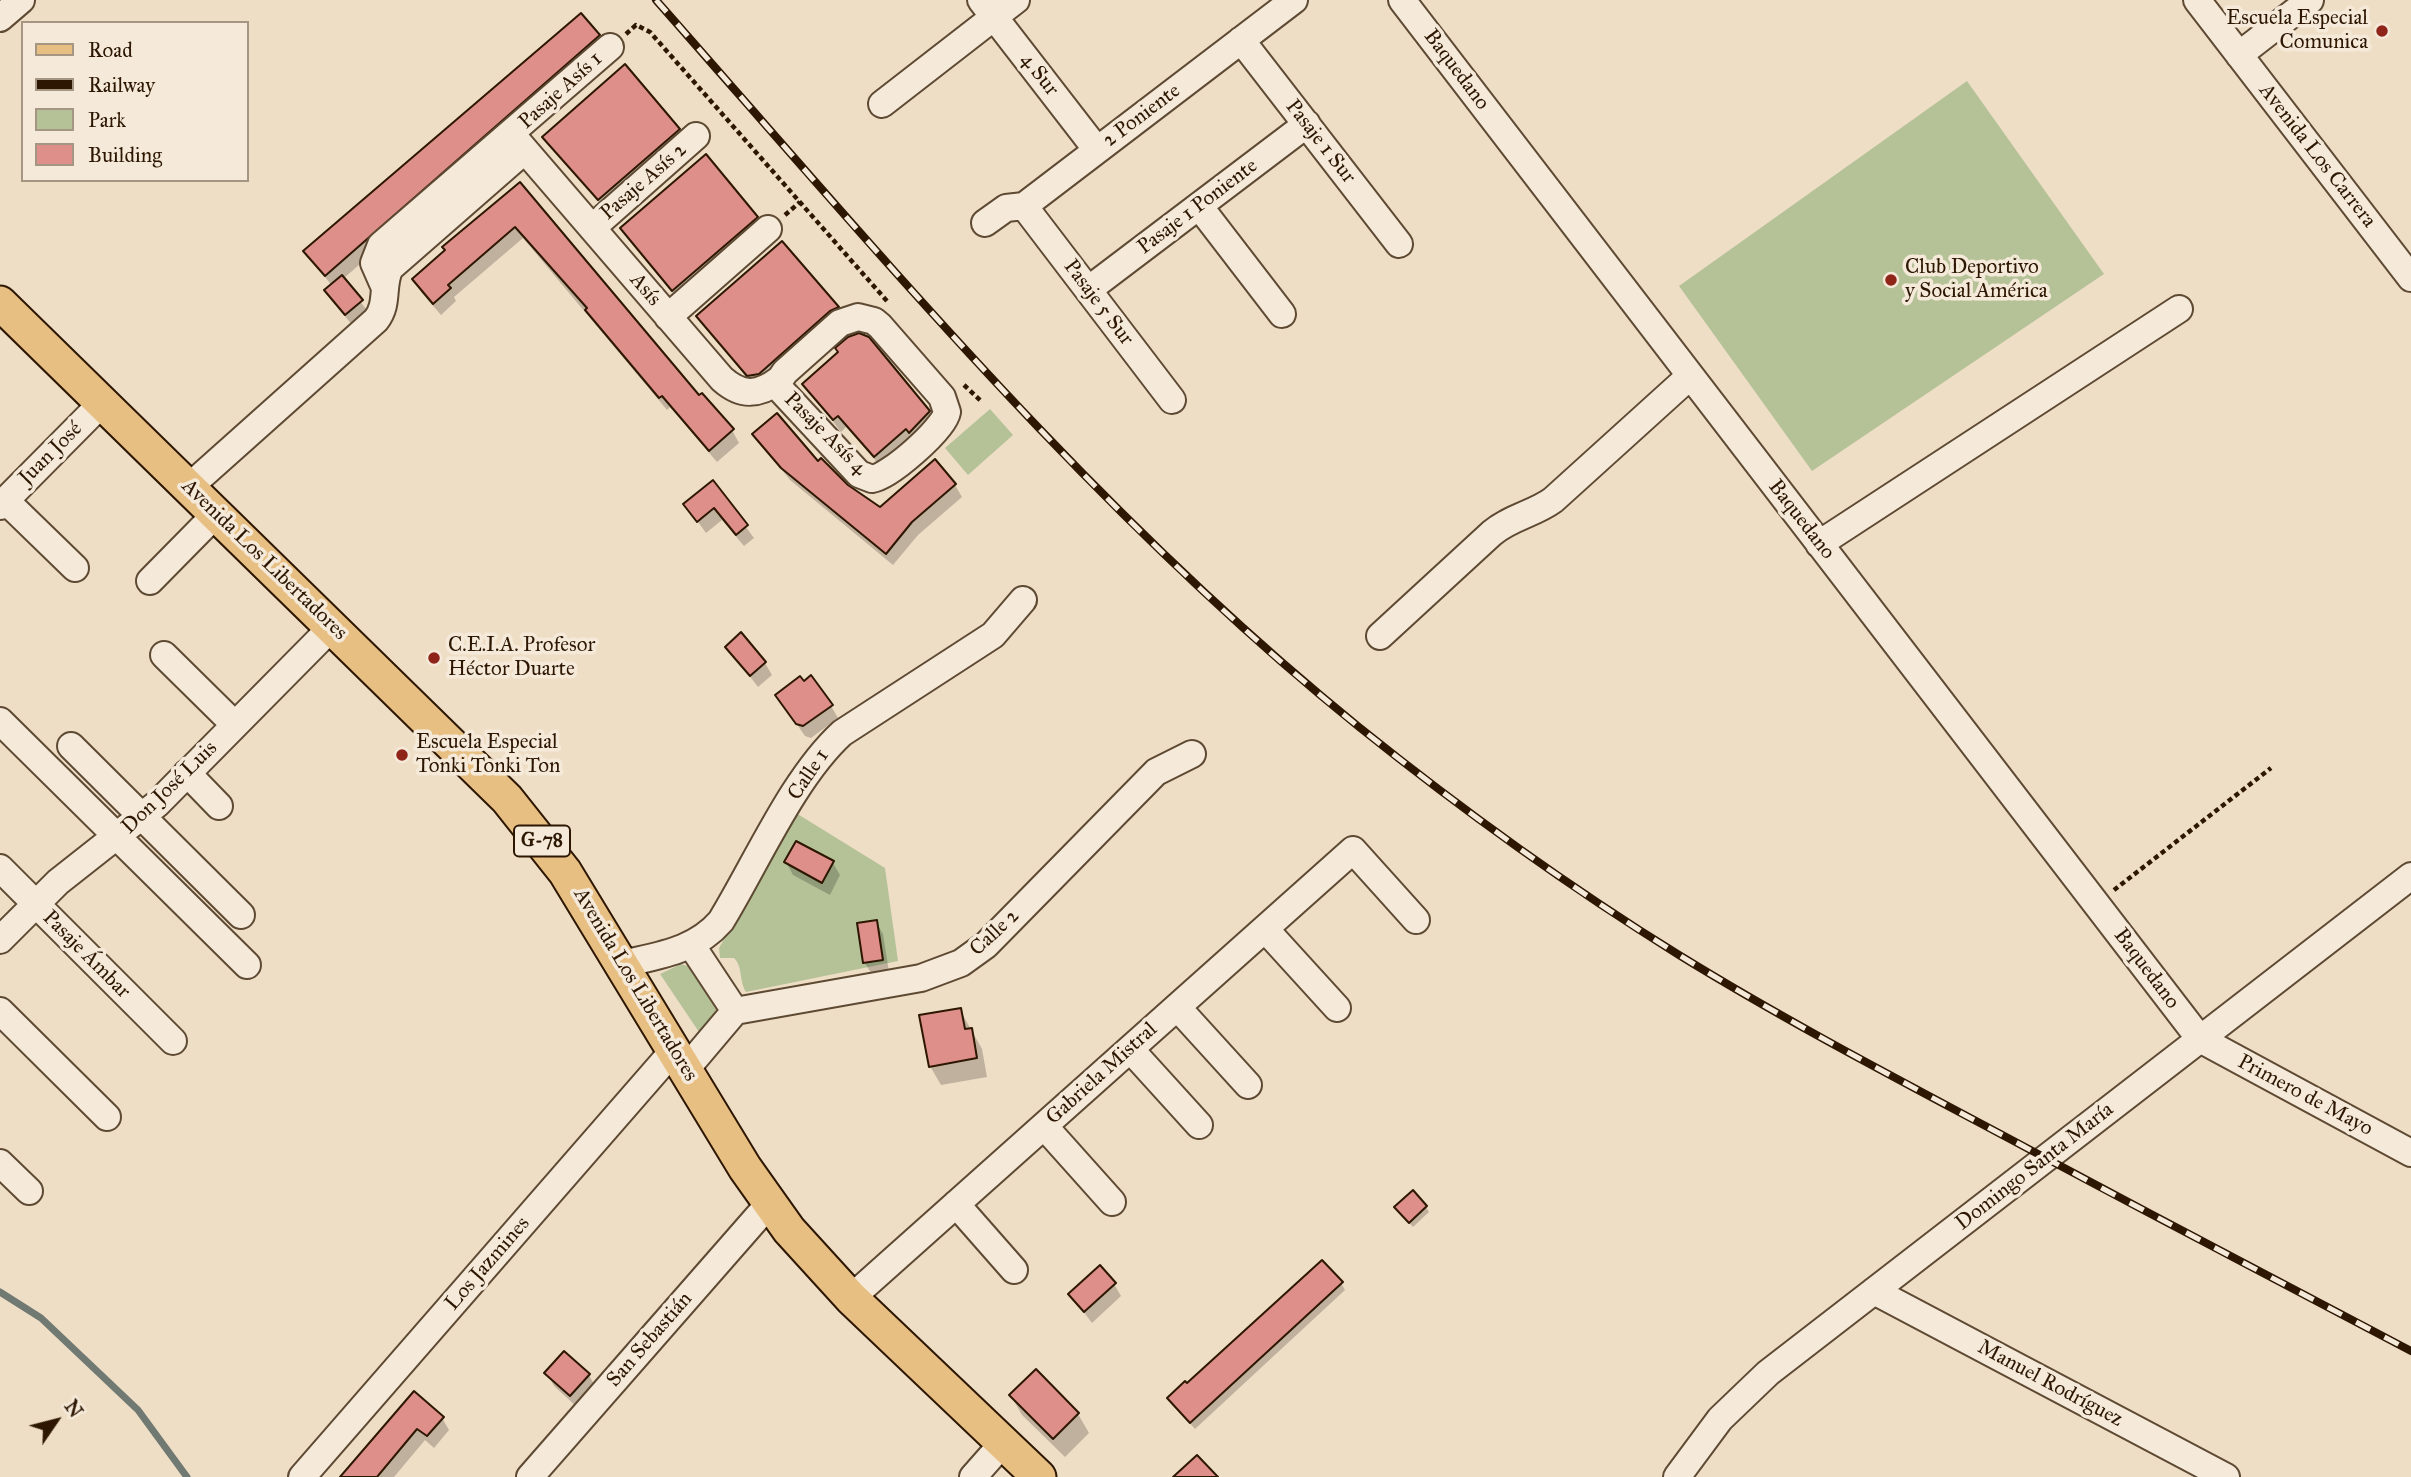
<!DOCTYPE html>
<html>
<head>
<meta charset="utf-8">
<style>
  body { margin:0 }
  #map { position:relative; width:2411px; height:1477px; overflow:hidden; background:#efdec6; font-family:"IM FELL Great Primer",serif }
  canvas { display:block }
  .legend { position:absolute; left:21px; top:21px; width:228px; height:161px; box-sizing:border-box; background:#f5eada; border:2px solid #a59684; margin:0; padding:9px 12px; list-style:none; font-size:21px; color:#2d1702 }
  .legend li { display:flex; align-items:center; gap:14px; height:35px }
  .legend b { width:35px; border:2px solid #a59684 }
  .north { position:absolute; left:21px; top:1386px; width:70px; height:70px; -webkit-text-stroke:5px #f5eada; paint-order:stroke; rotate:55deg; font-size:19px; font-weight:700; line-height:28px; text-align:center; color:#2d1702 }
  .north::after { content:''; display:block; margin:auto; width:24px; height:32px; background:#2d1702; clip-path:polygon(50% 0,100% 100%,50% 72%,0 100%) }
</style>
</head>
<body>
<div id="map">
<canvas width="2411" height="1477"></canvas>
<ul class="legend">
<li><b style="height:9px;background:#e8bf83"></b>Road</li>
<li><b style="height:9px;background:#2d1702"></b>Railway</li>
<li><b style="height:19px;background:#b5c298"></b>Park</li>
<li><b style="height:19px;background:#de8f89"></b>Building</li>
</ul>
<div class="north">N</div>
</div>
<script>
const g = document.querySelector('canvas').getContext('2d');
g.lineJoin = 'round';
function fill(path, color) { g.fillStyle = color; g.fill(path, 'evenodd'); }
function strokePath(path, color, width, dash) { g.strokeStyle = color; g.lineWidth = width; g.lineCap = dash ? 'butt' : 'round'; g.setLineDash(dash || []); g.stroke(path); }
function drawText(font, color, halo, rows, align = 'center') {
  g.font = font + ' "IM FELL Great Primer",serif'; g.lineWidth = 7; g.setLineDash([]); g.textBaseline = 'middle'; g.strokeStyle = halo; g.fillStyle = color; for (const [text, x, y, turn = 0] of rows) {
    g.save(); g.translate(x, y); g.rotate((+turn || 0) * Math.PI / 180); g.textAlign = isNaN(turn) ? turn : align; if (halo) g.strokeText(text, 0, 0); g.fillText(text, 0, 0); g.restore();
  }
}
fill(new Path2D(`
  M 1967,81 L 2104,274 L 1812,471 L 1679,286 Z
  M 990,409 L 1013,435 L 968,475 L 945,448 Z
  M 796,813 L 885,868 L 898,961 L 746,992 C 739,981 743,967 734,958 L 720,958 L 719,948 Z
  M 681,964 L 697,969 L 719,1005 L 719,1016 L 711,1026 L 699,1032 L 660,974 Z`), '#b5c298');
fill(new Path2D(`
  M 598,36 L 605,48 L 343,279 L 369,313 L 353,326 L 334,303 L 327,291 L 332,286 L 306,252 Z
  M 678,130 L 685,143 L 606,211 L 545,138 Z
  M 519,184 L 699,398 L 732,430 L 739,443 L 717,462 L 670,407 L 667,410 L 523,238 L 454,297 L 456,301 L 441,315 L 421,292 L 414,279 Z
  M 757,218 L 764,230 L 680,302 L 622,228 Z
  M 782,243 L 845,320 L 754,387 L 698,316 Z
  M 866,337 L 927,407 L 935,420 L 882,468 L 846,427 L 841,432 L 804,384 Z
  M 754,435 L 818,464 L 880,509 L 955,485 L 962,497 L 918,535 L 893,565 L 790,480 Z
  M 713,483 L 754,538 L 744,546 L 722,520 L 706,533 L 685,504 Z
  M 727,647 L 765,663 L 772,675 L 758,687 Z
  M 777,696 L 831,706 L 838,718 L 811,738 L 805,736 Z
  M 786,862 L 833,863 L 840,875 L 830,895 L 793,875 Z
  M 876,922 L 883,934 L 889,972 L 872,974 L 864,962 Z
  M 960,1010 L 982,1049 L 987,1077 L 941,1085 L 930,1066 Z
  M 1426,1207 L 1429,1212 L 1413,1227 L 1400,1213 Z
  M 1341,1283 L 1345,1290 L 1195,1429 L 1173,1405 L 1169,1398 Z
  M 1114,1284 L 1121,1296 L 1092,1323 L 1070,1294 Z
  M 547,1373 L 589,1375 L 596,1388 L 578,1408 L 554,1386 Z
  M 414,1394 L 442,1418 L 449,1430 L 434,1448 L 425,1440 L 394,1477 L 348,1477 Z
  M 1011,1396 L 1078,1414 L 1089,1433 L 1065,1457 L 1022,1415 Z`), '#0003');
strokePath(new Path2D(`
  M 0,1292 L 41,1318 L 138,1410 L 187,1477`), '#707972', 7);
const building = new Path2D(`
  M 581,13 L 600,35 L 325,276 L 303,251 Z
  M 625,64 L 680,129 L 598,200 L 542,137 Z
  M 706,154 L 758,217 L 672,291 L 620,228 Z
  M 520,182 L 699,395 L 702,393 L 734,429 L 709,451 L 662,396 L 659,398 L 585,310 L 587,308 L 515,227 L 448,285 L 451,288 L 433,304 L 412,279 L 445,250 L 442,247 Z
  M 782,241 L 839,307 L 830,311 L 759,374 L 747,376 L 696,316 Z
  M 342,275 L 363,300 L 345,315 L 324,290 Z
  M 859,333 L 869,337 L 930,411 L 909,433 L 906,429 L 874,457 L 838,416 L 833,420 L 802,384 L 838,352 L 835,348 L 848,337 Z
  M 777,413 L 818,461 L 821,458 L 848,485 L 880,507 L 935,459 L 956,484 L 912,522 L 886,554 L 781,468 L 752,434 Z
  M 713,480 L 748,525 L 736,535 L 714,508 L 697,522 L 683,504 Z
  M 741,632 L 766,662 L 750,676 L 725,647 Z
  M 811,675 L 833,705 L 803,726 L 796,724 L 775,695 L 800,676 L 804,681 Z
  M 796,841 L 834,861 L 822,883 L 784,862 Z
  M 877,920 L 883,960 L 863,963 L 857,923 Z
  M 961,1008 L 965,1029 L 972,1028 L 977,1058 L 929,1067 L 919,1015 Z
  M 1413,1190 L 1427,1206 L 1409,1223 L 1394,1207 Z
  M 1322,1260 L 1343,1282 L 1190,1423 L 1167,1398 L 1185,1381 L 1187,1383 Z
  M 1100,1265 L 1116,1283 L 1084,1312 L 1068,1294 Z
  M 564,1351 L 590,1374 L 570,1396 L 544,1373 Z
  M 1036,1369 L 1079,1413 L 1053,1439 L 1009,1395 Z
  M 414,1391 L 444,1417 L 427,1436 L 417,1429 L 377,1477 L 340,1477 Z
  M 1197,1455 L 1218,1477 L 1173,1477 Z`);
fill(building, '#de8f89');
strokePath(building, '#2d1702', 2);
const minor = new Path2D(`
  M 981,0 L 1097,150
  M 1402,0 L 2200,1039 L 2411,1153
  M 2197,0 L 2411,278
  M 0,18 L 21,0
  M 1241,40 L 1399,244
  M 2239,55 L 2310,0
  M 882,104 L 1016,0
  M 512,135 L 722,379 C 742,397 759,395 779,380
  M 1024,206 L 1172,400
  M 1199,206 L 1282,314
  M 985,223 L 1006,208 L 1024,206 L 1294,0
  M 592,228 L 696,136
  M 385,288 L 374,263 L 381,245 L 610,47
  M 1088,290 L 1307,124
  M 668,317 L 768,229
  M 858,317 L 874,321 L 880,326 L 942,397 L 947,412 C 944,429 889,477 872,479 L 859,474 L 779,388 L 779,381 L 785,372 L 840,323 Z
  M 189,487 L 376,320 C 389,304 381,285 390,268 L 525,150
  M 5,500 L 75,568
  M 0,506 L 102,403
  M 1819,544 L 2179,309
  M 150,581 L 216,514
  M 1380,636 L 1492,533 C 1511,517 1534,514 1553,500 L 1690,376
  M 164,655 L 235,725
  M 0,721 L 247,965
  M 71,746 L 241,915
  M 187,773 L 219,806
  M 0,868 L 173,1041
  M 1265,929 L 1337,1008
  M 0,940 L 58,882 L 157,804 L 332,627
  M 692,946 L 735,1011
  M 623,964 C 660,955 695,951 721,921 C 757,862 793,778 842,733 L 993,635 L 1023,600
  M 1177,1007 L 1248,1085
  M 0,1011 L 107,1117
  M 1130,1049 L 1199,1125
  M 686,1069 L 735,1011 L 921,978 L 961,963 L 986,945 L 1156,772 L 1192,754
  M 1044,1126 L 1112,1202
  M 0,1163 L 29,1191
  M 956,1204 L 1014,1270
  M 1874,1291 L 2226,1477
  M 851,1298 L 1353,850 L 1416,920
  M 302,1477 L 674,1050
  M 530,1477 L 769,1204
  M 973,1477 L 1003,1443
  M 1677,1477 L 1720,1419 L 1768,1373 L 2411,876`);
const major = new Path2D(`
  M 0,303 L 507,799 L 565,872 L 745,1168 L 789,1230 L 851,1298 L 1039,1477`);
strokePath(minor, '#5e4933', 30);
strokePath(major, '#2d1702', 37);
strokePath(new Path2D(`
  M 626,34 L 636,25 L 650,32 L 887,301
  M 785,215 L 800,202
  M 964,385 L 981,401
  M 2114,890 L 2271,768`), '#2d1702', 4.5, [5, 3.5]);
strokePath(minor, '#f5eada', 26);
strokePath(major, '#e8bf83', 33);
const rail = new Path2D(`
  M 656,0 C 879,253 1095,514 1359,727 C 1461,809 1568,886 1679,955 C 1791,1024 1907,1084 2023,1146 C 2152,1215 2282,1283 2411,1351`);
strokePath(rail, '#2d1702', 8);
strokePath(rail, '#f5eada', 5, [16]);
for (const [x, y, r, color] of [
  [2382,31,7,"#8f2418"],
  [1891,280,7,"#8f2418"],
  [434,658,7,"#8f2418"],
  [402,755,7,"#8f2418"]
]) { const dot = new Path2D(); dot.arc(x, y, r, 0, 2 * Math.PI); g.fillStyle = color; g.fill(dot); strokePath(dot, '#f5eada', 2.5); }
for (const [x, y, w] of [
  [542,841,56]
]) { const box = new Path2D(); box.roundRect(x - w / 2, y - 15.5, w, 31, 5); g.fillStyle = '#f5eada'; g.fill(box); strokePath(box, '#2d1702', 2); }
drawText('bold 19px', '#2d1702', null, [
  ["G-78",542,841]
]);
drawText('21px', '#2d1702', '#f5eada', [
  ["Escuela Especial",2368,19,"right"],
  ["Comunica",2368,43,"right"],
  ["Club Deportivo",1905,268],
  ["y Social América",1905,292],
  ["C.E.I.A. Profesor",448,646],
  ["Héctor Duarte",448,670],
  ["Escuela Especial",416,743],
  ["Tonki Tonki Ton",416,767]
], 'left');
drawText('21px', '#2d1702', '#f5eada', [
  ["Baquedano",1456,70,53],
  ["4 Sur",1039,75,52],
  ["Pasaje Asís 1",561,91,-42],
  ["2 Poniente",1142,116,-37],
  ["Pasaje 1 Sur",1320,142,52],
  ["Avenida Los Carrera",2317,156,52],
  ["Pasaje Asís 2",644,182,-41],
  ["Pasaje 1 Poniente",1198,207,-37],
  ["Asís",645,290,49],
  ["Pasaje 5 Sur",1098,303,53],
  ["Pasaje Asís 4",825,434,45],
  ["Juan José",51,454,-45],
  ["Baquedano",1801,520,52],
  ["Avenida Los Libertadores",264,560,44],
  ["Calle 1",809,775,-56],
  ["Don José Luis",170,788,-44],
  ["Calle 2",995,933,-43],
  ["Pasaje Ámbar",86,955,45],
  ["Baquedano",2146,969,53],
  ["Avenida Los Libertadores",635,985,59],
  ["Gabriela Mistral",1102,1074,-42],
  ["Primero de Mayo",2305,1096,28],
  ["Domingo Santa María",2035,1167,-38],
  ["Los Jazmines",488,1264,-49],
  ["San Sebastián",650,1340,-49],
  ["Manuel Rodríguez",2050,1384,28]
]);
</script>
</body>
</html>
